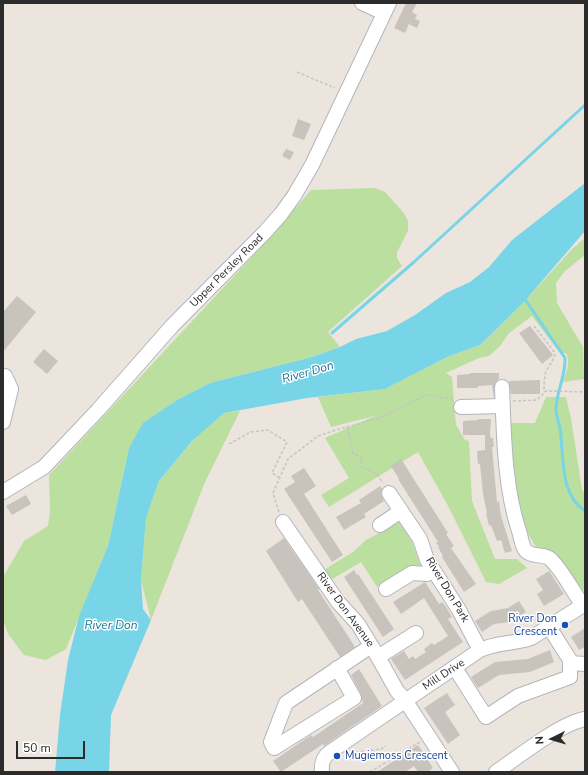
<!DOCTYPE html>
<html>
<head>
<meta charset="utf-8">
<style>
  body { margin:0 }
  #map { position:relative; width:588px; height:775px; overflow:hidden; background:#ece5de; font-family:"Nunito Sans",sans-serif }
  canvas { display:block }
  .frame { position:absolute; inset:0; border:4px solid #2b2b2b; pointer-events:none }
  .north { position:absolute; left:532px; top:719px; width:40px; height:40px; -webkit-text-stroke:3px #fff; paint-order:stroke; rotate:265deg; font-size:11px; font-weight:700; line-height:16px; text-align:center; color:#2b2b2b }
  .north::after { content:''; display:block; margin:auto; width:14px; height:18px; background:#2b2b2b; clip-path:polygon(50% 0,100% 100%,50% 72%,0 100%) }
  .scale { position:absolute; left:16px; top:741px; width:69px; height:18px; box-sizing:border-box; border:2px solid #2b2b2b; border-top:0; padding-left:5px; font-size:12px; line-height:14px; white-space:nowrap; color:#2b2b2b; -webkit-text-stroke:3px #fff; paint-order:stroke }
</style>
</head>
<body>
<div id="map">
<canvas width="588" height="775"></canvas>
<div class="frame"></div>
<div class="north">N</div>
<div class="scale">50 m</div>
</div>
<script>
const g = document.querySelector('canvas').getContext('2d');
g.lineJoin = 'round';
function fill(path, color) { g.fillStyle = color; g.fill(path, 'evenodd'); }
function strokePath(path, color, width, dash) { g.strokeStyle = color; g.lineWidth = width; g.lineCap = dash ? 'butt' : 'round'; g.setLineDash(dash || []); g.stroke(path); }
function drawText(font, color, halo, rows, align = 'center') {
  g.font = font + ' "Nunito Sans",sans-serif'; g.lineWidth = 3; g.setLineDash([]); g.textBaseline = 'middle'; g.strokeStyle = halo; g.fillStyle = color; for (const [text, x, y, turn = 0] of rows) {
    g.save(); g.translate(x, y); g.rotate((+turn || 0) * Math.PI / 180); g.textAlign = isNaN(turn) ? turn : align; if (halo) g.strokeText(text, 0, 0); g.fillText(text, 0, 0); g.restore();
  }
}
fill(new Path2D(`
  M 375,188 L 385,192 L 403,212 L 408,221 L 408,231 L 397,252 L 397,258 L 402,266 L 328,332 L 340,347 L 312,357 L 210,383 L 177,400 L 144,423 L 129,448 L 108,546 L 66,649 L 46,660 L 24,655 L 8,634 L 3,619 L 3,577 L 24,541 L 48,526 L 50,511 L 49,475 L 276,231 L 311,190 Z
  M 585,238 L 585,255 L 565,271 L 556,283 L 557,303 L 583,347 L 584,379 L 563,382 C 566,373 571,362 566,353 L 560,353 L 532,316 L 509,333 L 500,346 L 489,356 L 479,358 L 446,373 L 452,377 L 456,425 L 465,440 L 469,441 L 472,501 L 495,559 L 517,559 L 527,568 L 499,584 L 486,582 L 447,504 L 418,452 L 329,507 L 321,495 L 349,478 L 325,438 L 375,416 L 331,427 L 318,397 L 385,389 L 447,357 L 480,345 L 524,302 L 572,249 Z
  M 546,397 L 566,397 L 571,418 L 582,490 L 585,494 L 585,588 L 582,591 L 538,550 L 525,529 L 514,493 L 510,423 L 535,423 Z
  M 240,411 L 205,482 L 151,620 L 141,580 L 146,518 L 159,481 L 196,437 L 224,413 Z
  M 400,522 L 412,542 L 422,570 L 408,571 L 377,587 L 361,562 L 329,581 L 322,571 L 353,552 L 366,540 Z`), '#badf9e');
fill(new Path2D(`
  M 585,183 L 585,231 L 524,302 L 480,345 L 447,357 L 385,389 L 307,398 L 224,413 L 193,440 L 159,481 L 146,518 L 141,580 L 143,609 L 151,620 L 111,715 L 109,772 L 55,772 L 60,715 L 68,660 L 79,616 L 108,546 L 129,448 L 143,423 L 177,400 L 210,383 L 312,357 L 340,347 L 356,339 L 387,331 L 415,315 L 446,293 L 470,282 L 489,267 L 512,240 Z`), '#78d4e7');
strokePath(new Path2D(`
  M 524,298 L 565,358 C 566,376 556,392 556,410 C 556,416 559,422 560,428 C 564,455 559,494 585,511
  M 332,333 L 414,262 L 585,105`), '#78d4e7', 3);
fill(new Path2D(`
  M 406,3 L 417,3 L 412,12 L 417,15 L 415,19 L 420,21 L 417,28 L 409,24 L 405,33 L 394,28 Z
  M 298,119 L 311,124 L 304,140 L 292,136 Z
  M 286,149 L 294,152 L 290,160 L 282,156 Z
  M 17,296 L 36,312 L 3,352 L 3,312 Z
  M 530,326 L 553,355 L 542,364 L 519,333 Z
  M 44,349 L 58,361 L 47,374 L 33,362 Z
  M 470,373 L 499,373 L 499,379 L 495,383 L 494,387 L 494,398 L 492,385 L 478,386 L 478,388 L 457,388 L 457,375 L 470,374 Z
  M 540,380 L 540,394 L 511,394 L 509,381 Z
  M 478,419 L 491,419 L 490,435 L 491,438 L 493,438 L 494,447 L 492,447 L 497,502 L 499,501 L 501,516 L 512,551 L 505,553 L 501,540 L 497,541 L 491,525 L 489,526 L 486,513 L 487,513 L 483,494 L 480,464 L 478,464 L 477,451 L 485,450 L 485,435 L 463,435 L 463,421 L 478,420 Z
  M 401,459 L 448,533 L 446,534 L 454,546 L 451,548 L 476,584 L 464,592 L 442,557 L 443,556 L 438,547 L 439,546 L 436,543 L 438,542 L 398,479 L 399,479 L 391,466 Z
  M 304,468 L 316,486 L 304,494 L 343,555 L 332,562 L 284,489 L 295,482 L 291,476 Z
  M 380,486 L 382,489 L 381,494 L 384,501 L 364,514 L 366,517 L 344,530 L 336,517 L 361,503 L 359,500 Z
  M 26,495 L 31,504 L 12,515 L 6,506 Z
  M 284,538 L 319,589 L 318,590 L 355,647 L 340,657 L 302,599 L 298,602 L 266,551 Z
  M 354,570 L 357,575 L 358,574 L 394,629 L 383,637 L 344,577 Z
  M 549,571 L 564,594 L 544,606 L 537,594 L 543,590 L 536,579 Z
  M 425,582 L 439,604 L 442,602 L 446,607 L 452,617 L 448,619 L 463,642 L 405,680 L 391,659 L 404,651 L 409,659 L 413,656 L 415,659 L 426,652 L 424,649 L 432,643 L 434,645 L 448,636 L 424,598 L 401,614 L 393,602 Z
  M 519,601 L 526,612 L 511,622 L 494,624 L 482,632 L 475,621 L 491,611 L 508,608 Z
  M 585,628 L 585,647 L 579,650 L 571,637 Z
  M 550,650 L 554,662 L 530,672 L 499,675 L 478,688 L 471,677 L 495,662 L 528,659 Z
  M 359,669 L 382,706 L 324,746 L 323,744 L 281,772 L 273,761 L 311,735 L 313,737 L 363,703 L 361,694 L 351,675 Z
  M 447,693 L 455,705 L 445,712 L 460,735 L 448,744 L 424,708 Z
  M 418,745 L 433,768 L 428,772 L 418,772 L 414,766 L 405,772 L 377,772 Z`), '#c8c3bc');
const minor = new Path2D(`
  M 362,3 L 384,13
  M 502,387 C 504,435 504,485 519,531 C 521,537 522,547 526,551 C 532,557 543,554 549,558 C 561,567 573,593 583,605
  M 461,407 L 503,406
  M 3,422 L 11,389 L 5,376
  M 3,492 L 44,467 L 98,410 L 172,326 L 265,232 L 281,214 L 294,196 L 312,165 L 389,3
  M 389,493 L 420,539 L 427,560 L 459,610 L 480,650
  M 283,522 L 338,602 L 358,624 L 378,657 L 397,691 L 405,700 L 452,772
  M 380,525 L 401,511
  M 386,589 L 412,573 L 427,574 L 433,570
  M 378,657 L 416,633
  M 570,663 L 585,664
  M 337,668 L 354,698 L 274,748 L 271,742 L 286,703 L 371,646
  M 455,668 L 486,717 L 518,696 L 570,677 L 570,660 L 549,627
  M 322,772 C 321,763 323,757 330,752 L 480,650 C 497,642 515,644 531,638 L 585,604
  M 496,772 C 518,757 561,723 585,719`);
strokePath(minor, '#b1b5be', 16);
strokePath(new Path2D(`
  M 297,72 L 335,88
  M 534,326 L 555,353 C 554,361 549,365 546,371 C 544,378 544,385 544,392
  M 513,401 L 537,400 L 546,391 L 585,392
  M 347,427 L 353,453 L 362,458 L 360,467 L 376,473 L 383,483
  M 229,444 L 251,432 L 268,430 L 287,442 L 272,473 L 280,478
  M 279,512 L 273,493 L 288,459 L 318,436 L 336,430 L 382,417 L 426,395 L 452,399
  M 351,753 L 381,749 L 386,746
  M 370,772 L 420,742`), '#c4c4c4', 1.5, [3, 2]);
strokePath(minor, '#fff', 14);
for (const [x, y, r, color] of [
  [565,625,4,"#1a4fb4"],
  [337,756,4,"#1a4fb4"]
]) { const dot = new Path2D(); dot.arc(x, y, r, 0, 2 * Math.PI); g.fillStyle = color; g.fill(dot); strokePath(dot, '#fff', 1.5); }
drawText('11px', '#2b2b2b', '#fff', [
  ["Upper Persley Road",227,271,-45],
  ["River Don Park",447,590,59],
  ["River Don Avenue",345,610,54],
  ["Mill Drive",444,675,-33]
]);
drawText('11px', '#164399', '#fff', [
  ["River Don",557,619],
  ["Crescent",557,632],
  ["Mugiemoss Crescent",345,756,"left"]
], 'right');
drawText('italic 12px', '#167594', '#fff', [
  ["River Don",308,373,-16],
  ["River Don",111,626]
]);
</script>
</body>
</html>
